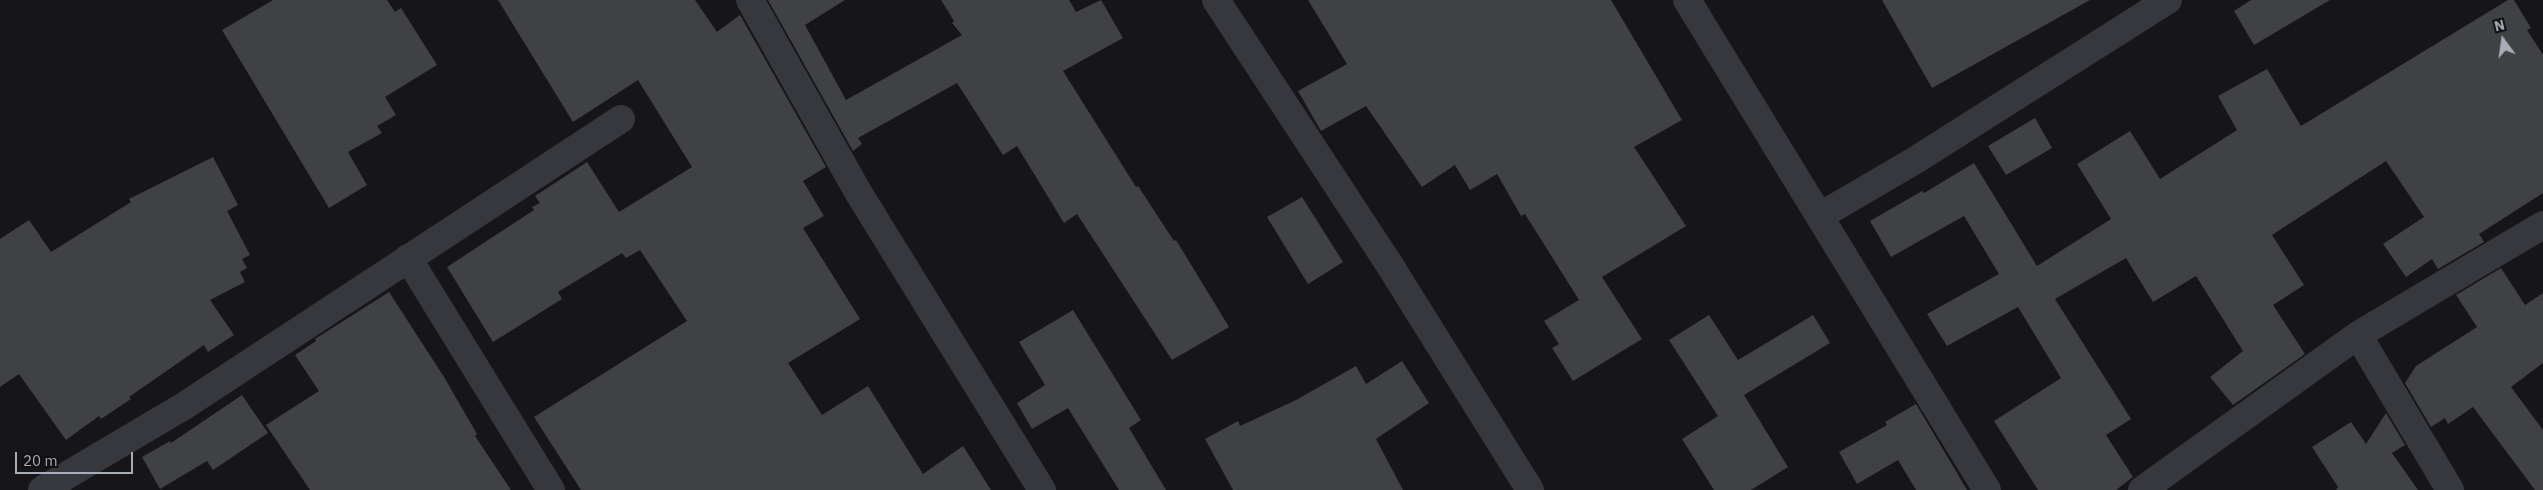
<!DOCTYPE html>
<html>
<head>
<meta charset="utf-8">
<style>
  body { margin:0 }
  #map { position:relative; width:2543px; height:490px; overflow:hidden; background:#161618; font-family:"IBM Plex Sans",sans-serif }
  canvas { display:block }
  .north { position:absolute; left:2478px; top:15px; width:50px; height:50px; -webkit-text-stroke:4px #111113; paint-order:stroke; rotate:346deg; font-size:14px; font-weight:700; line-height:20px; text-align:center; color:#a8adb8 }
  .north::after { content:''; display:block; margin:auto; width:18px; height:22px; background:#a8adb8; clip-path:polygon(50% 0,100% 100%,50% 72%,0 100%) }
  .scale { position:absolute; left:15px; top:452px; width:118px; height:22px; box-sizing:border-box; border:2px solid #a8adb8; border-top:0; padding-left:6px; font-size:15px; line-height:18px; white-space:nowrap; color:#a8adb8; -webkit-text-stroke:4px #111113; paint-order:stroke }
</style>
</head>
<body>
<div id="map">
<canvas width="2543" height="490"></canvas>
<div class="north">N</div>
<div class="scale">20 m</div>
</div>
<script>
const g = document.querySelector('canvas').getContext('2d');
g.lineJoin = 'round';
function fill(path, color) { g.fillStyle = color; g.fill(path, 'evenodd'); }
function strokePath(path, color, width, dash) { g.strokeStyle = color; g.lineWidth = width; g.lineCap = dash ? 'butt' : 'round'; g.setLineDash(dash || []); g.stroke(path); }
fill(new Path2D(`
  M 273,0 L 387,0 L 395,12 L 401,8 L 437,65 L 385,97 L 396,115 L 377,126 L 382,133 L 348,152 L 367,185 L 329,208 L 222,30 Z
  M 498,0 L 695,0 L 717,32 L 740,15 L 826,167 L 803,181 L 824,216 L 803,228 L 860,319 L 788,363 L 822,415 L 868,386 L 923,474 L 963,446 L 991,490 L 581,490 L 534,417 L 687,321 L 640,250 L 626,258 L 622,253 L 558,292 L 562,299 L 493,342 L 447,267 L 534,210 L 532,207 L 540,203 L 535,196 L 587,162 L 619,212 L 692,167 L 638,80 L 573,122 Z
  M 768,0 L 845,0 L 805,25 L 846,100 L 962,35 L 952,23 L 954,21 L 941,0 L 1069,0 L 1076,12 L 1101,0 L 1123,38 L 1063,71 L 1136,187 L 1138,186 L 1174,241 L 1176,240 L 1229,327 L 1172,360 L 1077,214 L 1064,223 L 1017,146 L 1003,155 L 957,83 L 858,138 L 862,144 L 853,151 Z
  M 1308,0 L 1611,0 L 1682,120 L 1634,147 L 1686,226 L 1602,277 L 1642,339 L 1573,381 L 1552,348 L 1559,344 L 1544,321 L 1579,300 L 1525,214 L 1521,216 L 1497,174 L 1470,190 L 1455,165 L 1422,187 L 1366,106 L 1321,131 L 1298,91 L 1347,64 Z
  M 1882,0 L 2090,0 L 1932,88 Z
  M 2251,0 L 2330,0 L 2254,45 L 2234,11 Z
  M 2508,0 L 2514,0 L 2531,28 L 2527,30 L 2543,55 L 2543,193 L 2479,234 L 2484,242 L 2438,269 L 2432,259 L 2406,277 L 2383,244 L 2424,217 L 2386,161 L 2272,235 L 2304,285 L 2273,305 L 2305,354 L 2233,405 L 2210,377 L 2243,351 L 2196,276 L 2153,302 L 2126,258 L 2055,299 L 2131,419 L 2106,435 L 2133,477 L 2116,490 L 2038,490 L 1994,421 L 2061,378 L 2018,307 L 1947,346 L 1927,314 L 1999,274 L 1964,216 L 1891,257 L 1870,221 L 1922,191 L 1924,193 L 1974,163 L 2037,266 L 2111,219 L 2077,164 L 2130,131 L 2160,179 L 2237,130 L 2218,96 L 2267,69 L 2301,126 Z
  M 2035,118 L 2052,148 L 2006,175 L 1988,146 Z
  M 213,157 L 238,205 L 227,211 L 250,255 L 242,259 L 247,268 L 240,272 L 245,282 L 210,300 L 234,335 L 208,352 L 204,345 L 129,397 L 131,399 L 101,419 L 99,416 L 66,440 L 19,374 L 0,387 L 0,239 L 29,220 L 51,252 L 131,202 L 129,199 Z
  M 1302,197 L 1343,262 L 1308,284 L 1267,217 Z
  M 2501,268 L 2525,305 L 2543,293 L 2543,363 L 2511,387 L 2543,430 L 2543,490 L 2535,490 L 2473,407 L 2448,424 L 2445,418 L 2431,427 L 2405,383 L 2416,366 L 2477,327 L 2456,295 Z
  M 389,292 L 444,377 L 477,434 L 475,436 L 511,490 L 310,490 L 266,425 L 319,391 L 295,355 L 316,341 L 315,339 Z
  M 1073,310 L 1141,420 L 1129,428 L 1166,490 L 1119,490 L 1068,408 L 1032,429 L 1017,403 L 1045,385 L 1019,342 Z
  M 1709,315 L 1738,360 L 1813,315 L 1830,343 L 1744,395 L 1788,467 L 1751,490 L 1714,490 L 1682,439 L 1718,416 L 1669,340 Z
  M 1402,361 L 1429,403 L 1376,439 L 1403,490 L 1233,490 L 1205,439 L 1238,421 L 1240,426 L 1296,400 L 1356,366 L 1366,384 Z
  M 242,395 L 268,433 L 213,470 L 207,461 L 160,489 L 142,457 L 170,441 L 171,443 Z
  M 1916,404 L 1957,473 L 1967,490 L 1916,490 L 1898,460 L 1857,484 L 1839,452 L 1887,425 L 1885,422 Z
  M 2386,413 L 2405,445 L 2392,453 L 2418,490 L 2336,490 L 2338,487 L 2312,447 L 2351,422 L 2366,444 Z`), '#404145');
strokePath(new Path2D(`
  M 750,0 L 858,192 L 1042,490
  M 1216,0 L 1389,264 L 1530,490
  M 1687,0 L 1987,490
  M 1820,216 L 1914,161 L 2168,0
  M 408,258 L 551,490
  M 2358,335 L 2450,490
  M 42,490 L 184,406 L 621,119
  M 2142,490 L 2358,335 L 2543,225`), '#37383d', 28);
</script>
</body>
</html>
